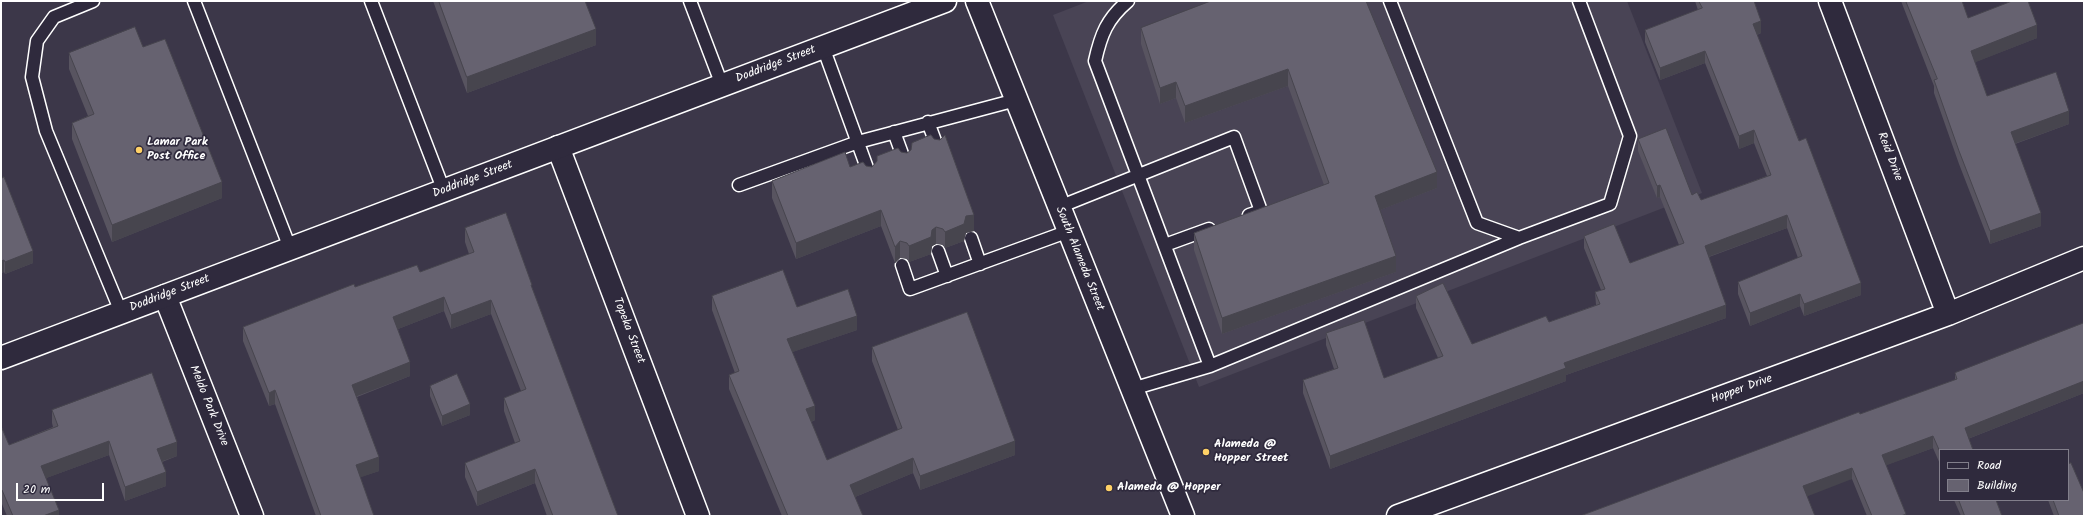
<!DOCTYPE html>
<html>
<head>
<meta charset="utf-8">
<style>
  body { margin:0 }
  #map { position:relative; width:2085px; height:517px; overflow:hidden; background:#3c3749; font-family:Kalam,sans-serif }
  canvas { display:block }
  .frame { position:absolute; inset:0; border:2px solid #fff; pointer-events:none }
  .legend { position:absolute; left:1939px; top:449px; width:130px; height:52px; box-sizing:border-box; background:#2f2a3d; border:1px solid #827f8b; margin:0; padding:5px 7px; list-style:none; font-size:12px; color:#fff }
  .legend li { display:flex; align-items:center; gap:8px; height:20px }
  .legend b { width:20px; border:1px solid #827f8b }
  .scale { position:absolute; left:16px; top:483px; width:88px; height:18px; box-sizing:border-box; border:2px solid #fff; border-top:0; padding-left:5px; font-size:12px; line-height:14px; white-space:nowrap; color:#fff; -webkit-text-stroke:3px #2f2a3d; paint-order:stroke }
</style>
</head>
<body>
<div id="map">
<canvas width="2085" height="517"></canvas>
<div class="frame"></div>
<ul class="legend">
<li><b style="height:5px;background:#2f2a3d"></b>Road</li>
<li><b style="height:11px;background:#666270"></b>Building</li>
</ul>
<div class="scale">20 m</div>
</div>
<script>
const g = document.querySelector('canvas').getContext('2d');
g.lineJoin = 'round';
function fill(path, color) { g.fillStyle = color; g.fill(path, 'evenodd'); }
function strokePath(path, color, width, dash) { g.strokeStyle = color; g.lineWidth = width; g.lineCap = dash ? 'butt' : 'round'; g.setLineDash(dash || []); g.stroke(path); }
function drawText(font, color, halo, rows, align = 'center') {
  g.font = font + ' Kalam,sans-serif'; g.lineWidth = 3.5; g.setLineDash([]); g.textBaseline = 'middle'; g.strokeStyle = halo; g.fillStyle = color; for (const [text, x, y, turn = 0] of rows) {
    g.save(); g.translate(x, y); g.rotate((+turn || 0) * Math.PI / 180); g.textAlign = isNaN(turn) ? turn : align; if (halo) g.strokeText(text, 0, 0); g.fillText(text, 0, 0); g.restore();
  }
}
fill(new Path2D(`
  M 1089,1 L 1627,1 L 1702,193 L 1199,387 L 1053,15 Z`), '#494455');
const lane = new Path2D(`
  M 93,1 L 54,17 L 37,41 L 32,77 L 46,131 L 121,312
  M 194,1 L 290,248
  M 371,1 L 444,191
  M 690,1 L 722,85
  M 1128,1 C 1107,19 1101,34 1095,61 L 1210,366
  M 1390,1 L 1477,223 L 1519,238 L 1610,204 L 1630,136 L 1579,1
  M 823,47 L 870,176
  M 928,122 L 938,149
  M 894,132 L 905,162
  M 739,185 L 858,142 L 1016,100
  M 1059,207 L 1234,137 L 1261,211 L 1249,215
  M 971,238 L 980,264
  M 1165,245 L 1209,229
  M 938,251 L 947,276
  M 902,265 L 910,289 L 1069,231
  M 1132,389 L 1210,366 L 1519,238`);
const street = new Path2D(`
  M 1830,1 L 1948,314
  M 558,147 L 698,516
  M 165,296 L 252,516
  M 1398,516 L 1948,314 L 2084,258`);
const secondary = new Path2D(`
  M 977,1 L 1183,516
  M 1,358 L 945,1`);
strokePath(lane, '#fff', 15);
strokePath(street, '#fff', 25);
strokePath(secondary, '#fff', 25);
strokePath(lane, '#2f2a3d', 12);
strokePath(street, '#2f2a3d', 22);
strokePath(secondary, '#2f2a3d', 22);
fill(new Path2D(`
  M 433,1 L 585,1 L 596,45 L 467,93 Z
  M 1211,1 L 1437,188 L 1380,210 L 1396,272 L 1222,334 L 1194,250 L 1194,233 L 1324,185 L 1288,86 L 1185,123 L 1176,98 L 1160,104 L 1141,44 L 1141,28 Z
  M 1695,1 L 1754,1 L 1761,33 L 1757,35 L 1861,295 L 1804,316 L 1800,306 L 1750,326 L 1738,294 L 1738,282 L 1798,258 L 1787,228 L 1709,257 L 1726,318 L 1566,375 L 1566,381 L 1330,469 L 1303,393 L 1303,380 L 1334,369 L 1326,345 L 1326,333 L 1384,378 L 1438,358 L 1416,308 L 1416,296 L 1472,344 L 1549,322 L 1596,305 L 1595,292 L 1601,290 L 1584,248 L 1584,236 L 1630,263 L 1679,245 L 1660,197 L 1657,198 L 1638,151 L 1638,139 L 1692,195 L 1701,200 L 1767,176 L 1754,143 L 1739,149 L 1705,63 L 1660,80 L 1645,42 L 1645,30 L 1698,10 Z
  M 1901,1 L 1962,1 L 1968,18 L 2037,38 L 1975,62 L 1987,96 L 2069,124 L 2015,144 L 2041,226 L 1990,244 L 1959,164 L 1934,93 L 1934,86 Z
  M 143,47 L 222,198 L 112,242 L 72,139 L 72,123 L 88,116 L 69,69 L 69,53 Z
  M 901,152 L 974,231 L 966,233 L 964,241 L 945,248 L 943,245 L 936,244 L 932,246 L 931,254 L 909,262 L 907,259 L 900,258 L 895,263 L 881,226 L 796,259 L 772,198 L 772,181 L 850,167 L 866,166 L 872,167 L 877,162 L 877,156 Z
  M 1,179 L 33,263 L 5,274 L 4,272 L 1,273 Z
  M 465,228 L 532,290 L 618,516 L 547,516 L 535,483 L 477,506 L 465,477 L 465,463 L 515,443 L 504,411 L 504,398 L 521,391 L 491,314 L 451,329 L 444,311 L 398,329 L 410,376 L 357,397 L 379,471 L 360,477 L 374,516 L 316,516 L 275,404 L 269,406 L 243,341 L 243,327 L 355,287 L 420,272 L 469,254 L 465,242 Z
  M 712,296 L 797,307 L 857,330 L 792,352 L 815,420 L 811,422 L 827,460 L 898,430 L 872,361 L 872,347 L 1015,455 L 920,490 L 913,473 L 855,497 L 863,516 L 782,516 L 729,389 L 729,375 L 735,373 L 712,310 Z
  M 2084,323 L 2084,393 L 1940,450 L 1940,464 L 1933,448 L 1886,465 L 1906,516 L 1867,516 L 1852,479 L 1580,516 L 1955,380 L 1955,373 Z
  M 430,386 L 470,415 L 442,426 L 430,396 Z
  M 52,410 L 177,456 L 162,462 L 166,486 L 125,501 L 109,455 L 46,478 L 59,516 L 7,516 L 2,504 L 1,504 L 1,426 L 9,445 L 53,427 L 52,423 Z
  M 1954,500 L 1996,500 L 2002,516 L 1961,516 Z
  M 2048,500 L 2068,500 L 2084,516 L 2054,516 Z`), '#585460');
fill(new Path2D(`
  M 1761,21 L 1761,33 L 1753,36 L 1753,24 Z
  M 2037,25 L 2037,38 L 1971,64 L 1971,51 Z
  M 596,29 L 596,45 L 467,93 L 467,77 Z
  M 1705,51 L 1705,63 L 1660,80 L 1660,68 Z
  M 1288,69 L 1288,86 L 1185,123 L 1185,106 Z
  M 1176,82 L 1176,98 L 1160,104 L 1160,88 Z
  M 2069,111 L 2069,124 L 2011,145 L 2011,132 Z
  M 1754,130 L 1754,143 L 1739,149 L 1739,136 Z
  M 1437,172 L 1437,188 L 1375,212 L 1375,196 Z
  M 222,182 L 222,198 L 112,242 L 112,225 Z
  M 1660,185 L 1660,197 L 1657,198 L 1657,186 Z
  M 881,210 L 881,226 L 796,259 L 796,243 Z
  M 2041,213 L 2041,226 L 1990,244 L 1990,231 Z
  M 974,215 L 974,231 L 966,233 L 964,241 L 945,248 L 945,232 L 966,216 Z
  M 1787,215 L 1787,228 L 1705,258 L 1705,246 Z
  M 936,227 L 936,244 L 932,246 L 931,254 L 909,262 L 909,246 Z
  M 900,241 L 900,258 L 895,263 L 895,247 Z
  M 33,251 L 33,263 L 5,274 L 5,262 Z
  M 1396,256 L 1396,272 L 1222,334 L 1222,318 Z
  M 4,260 L 4,272 L 1,273 L 1,261 Z
  M 1861,283 L 1861,295 L 1804,316 L 1804,304 Z
  M 1800,294 L 1800,306 L 1750,326 L 1750,313 Z
  M 444,297 L 444,311 L 393,331 L 393,317 Z
  M 491,300 L 491,314 L 451,329 L 451,315 Z
  M 1726,305 L 1726,318 L 1566,375 L 1566,381 L 1330,469 L 1330,456 L 1564,363 Z
  M 857,316 L 857,330 L 787,354 L 787,339 Z
  M 410,362 L 410,376 L 352,398 L 352,385 Z
  M 2084,381 L 2084,393 L 1965,440 L 1965,428 Z
  M 275,390 L 275,404 L 269,406 L 269,393 Z
  M 470,404 L 470,415 L 442,426 L 442,416 Z
  M 815,406 L 815,420 L 806,424 L 806,409 Z
  M 1933,436 L 1933,448 L 1882,467 L 1882,455 Z
  M 109,441 L 109,455 L 41,480 L 41,466 Z
  M 1015,441 L 1015,455 L 920,490 L 920,476 Z
  M 177,442 L 177,456 L 157,463 L 157,449 Z
  M 379,457 L 379,471 L 356,479 L 356,465 Z
  M 913,458 L 913,473 L 850,499 L 850,485 Z
  M 1852,468 L 1852,479 L 1803,498 L 1803,486 Z
  M 535,469 L 535,483 L 477,506 L 477,492 Z
  M 166,472 L 166,486 L 125,501 L 125,487 Z
  M 1,490 L 2,490 L 2,504 L 1,504 Z
  M 59,510 L 59,516 L 43,516 Z`), '#47454e');
const building = new Path2D(`
  M 439,1 L 585,1 L 596,29 L 467,77 Z
  M 1211,1 L 1366,1 L 1437,172 L 1375,196 L 1396,256 L 1222,318 L 1194,233 L 1329,183 L 1288,69 L 1185,106 L 1176,82 L 1160,88 L 1141,28 Z
  M 1699,1 L 1754,1 L 1761,21 L 1753,24 L 1799,141 L 1806,138 L 1861,283 L 1804,304 L 1800,294 L 1750,313 L 1738,282 L 1802,256 L 1787,215 L 1705,246 L 1726,305 L 1564,363 L 1566,368 L 1330,456 L 1303,380 L 1338,368 L 1326,333 L 1364,320 L 1384,378 L 1443,356 L 1416,296 L 1443,283 L 1472,344 L 1546,316 L 1549,322 L 1600,304 L 1595,292 L 1605,289 L 1584,236 L 1614,224 L 1630,263 L 1684,243 L 1660,185 L 1657,186 L 1638,139 L 1666,128 L 1692,195 L 1697,192 L 1701,200 L 1771,175 L 1754,130 L 1739,136 L 1705,51 L 1660,68 L 1645,30 L 1702,8 Z
  M 1906,1 L 1962,1 L 1968,18 L 2012,1 L 2028,1 L 2037,25 L 1971,51 L 1987,96 L 2056,72 L 2069,111 L 2011,132 L 2041,213 L 1990,231 L 1959,151 L 1934,80 L 1937,79 Z
  M 135,27 L 143,47 L 165,39 L 222,182 L 112,225 L 72,123 L 94,114 L 69,53 Z
  M 931,135 L 934,139 L 940,140 L 945,135 L 974,215 L 966,216 L 964,224 L 945,232 L 943,229 L 936,227 L 932,230 L 931,237 L 909,246 L 907,243 L 900,241 L 895,247 L 881,210 L 796,243 L 772,181 L 845,152 L 850,167 L 863,162 L 866,166 L 872,167 L 877,161 L 877,156 L 898,148 L 901,152 L 907,153 L 911,150 L 912,143 Z
  M 4,177 L 33,251 L 5,262 L 4,260 L 1,261 L 1,179 Z
  M 506,213 L 532,285 L 531,285 L 618,516 L 553,516 L 535,469 L 477,492 L 465,463 L 520,441 L 504,398 L 526,389 L 491,300 L 451,315 L 444,297 L 393,317 L 410,362 L 352,385 L 379,457 L 356,465 L 374,516 L 321,516 L 275,390 L 269,393 L 243,327 L 354,284 L 355,287 L 417,265 L 420,272 L 474,252 L 465,228 Z
  M 783,270 L 797,307 L 848,289 L 857,316 L 787,339 L 815,406 L 806,409 L 827,460 L 902,428 L 872,347 L 967,312 L 1015,441 L 920,476 L 913,458 L 850,485 L 863,516 L 788,516 L 729,375 L 739,371 L 712,296 Z
  M 2084,323 L 2084,381 L 1965,428 L 1973,450 L 1940,450 L 1940,452 L 1933,436 L 1882,455 L 1906,514 L 1901,516 L 1872,516 L 1852,468 L 1803,486 L 1815,516 L 1580,516 L 1859,412 L 1860,414 L 1957,379 L 1955,373 Z
  M 152,373 L 177,442 L 157,449 L 166,472 L 125,487 L 109,441 L 41,466 L 59,510 L 43,516 L 13,516 L 2,490 L 1,490 L 1,426 L 9,445 L 58,426 L 52,410 Z
  M 457,374 L 470,404 L 442,416 L 430,386 Z
  M 2071,463 L 2084,493 L 2084,516 L 2059,516 L 2053,500 L 2068,500 L 2068,464 Z
  M 1959,500 L 1996,500 L 2002,516 L 1965,516 Z`);
fill(building, '#666270');
strokePath(building, '#47454e', 1);
for (const [x, y, r, color] of [
  [139,150,4,"#ffd166"],
  [1206,452,4,"#ffd166"],
  [1109,488,4,"#ffd166"]
]) { const dot = new Path2D(); dot.arc(x, y, r, 0, 2 * Math.PI); g.fillStyle = color; g.fill(dot); strokePath(dot, '#2f2a3d', 1.5); }
drawText('12px', '#fff', '#2f2a3d', [
  ["Doddridge Street",776,65,-21],
  ["Reid Drive",1889,157,69],
  ["Doddridge Street",473,180,-21],
  ["South Alameda Street",1079,259,68],
  ["Doddridge Street",170,294,-21],
  ["Topeka Street",628,331,69],
  ["Hopper Drive",1742,390,-20],
  ["Meldo Park Drive",208,406,68]
]);
drawText('bold 12px', '#fff', '#2f2a3d', [
  ["Lamar Park",147,143],
  ["Post Office",147,157],
  ["Alameda @",1214,445],
  ["Hopper Street",1214,459],
  ["Alameda @ Hopper",1117,488]
], 'left');
</script>
</body>
</html>
